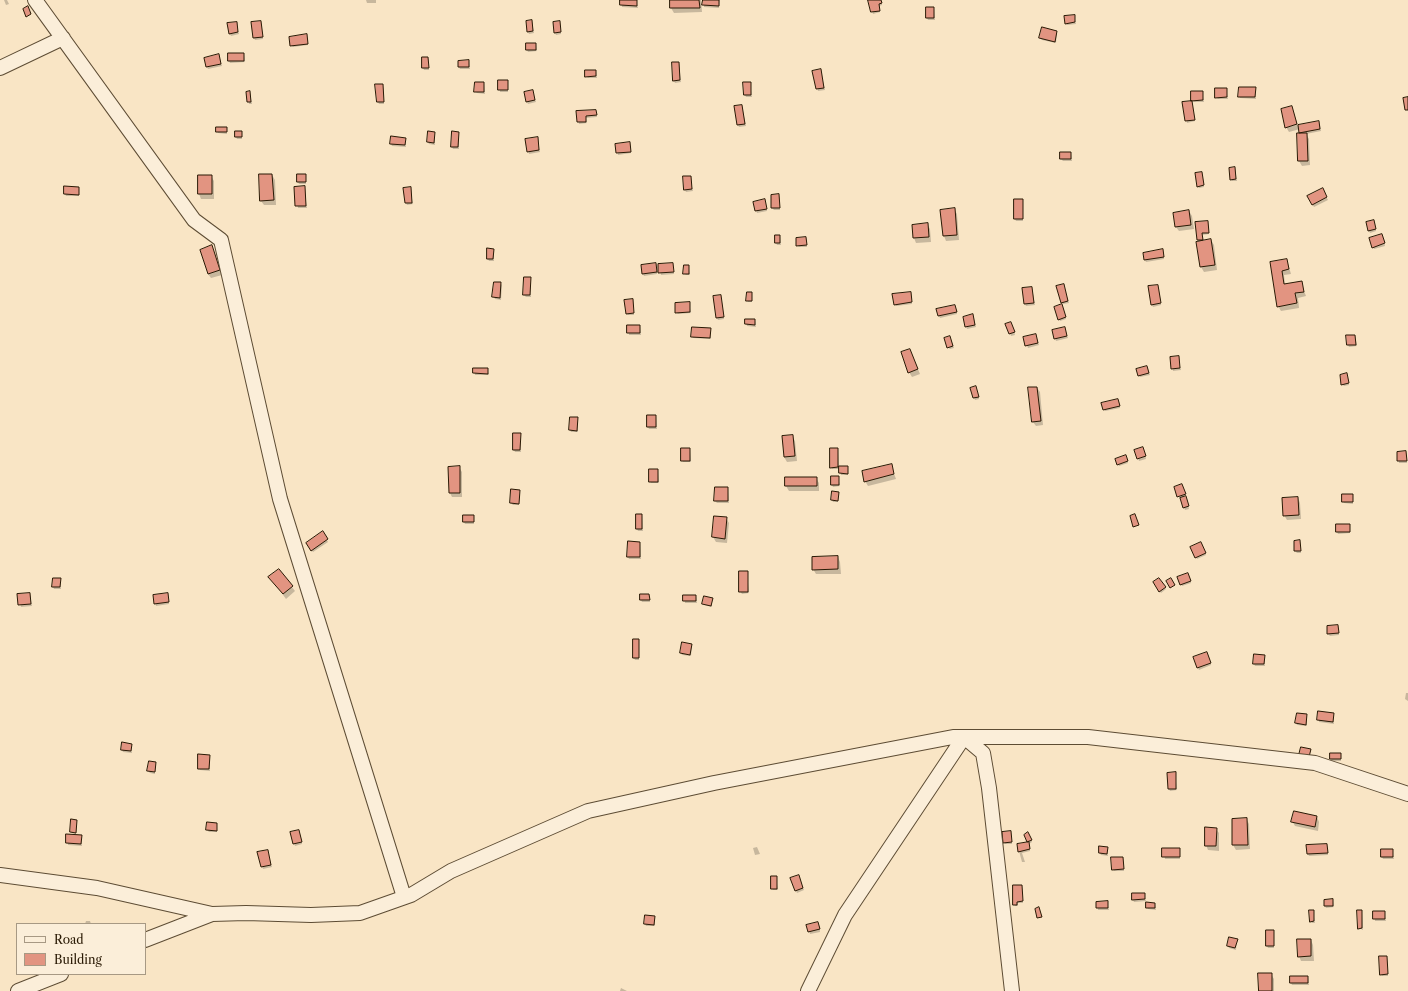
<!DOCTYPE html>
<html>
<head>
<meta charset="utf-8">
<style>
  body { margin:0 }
  #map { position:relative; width:1408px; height:991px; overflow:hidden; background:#f9e5c5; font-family:"Libre Caslon Text",serif }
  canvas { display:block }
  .legend { position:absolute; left:16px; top:923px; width:130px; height:52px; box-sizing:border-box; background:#fbeed9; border:1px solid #a79984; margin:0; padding:5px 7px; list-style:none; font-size:12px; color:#291904 }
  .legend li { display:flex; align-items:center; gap:8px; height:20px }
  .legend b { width:20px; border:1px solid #a79984 }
</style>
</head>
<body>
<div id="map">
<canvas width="1408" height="991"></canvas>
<ul class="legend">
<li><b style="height:5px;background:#fbeed9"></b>Road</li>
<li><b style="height:11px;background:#e29481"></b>Building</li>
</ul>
</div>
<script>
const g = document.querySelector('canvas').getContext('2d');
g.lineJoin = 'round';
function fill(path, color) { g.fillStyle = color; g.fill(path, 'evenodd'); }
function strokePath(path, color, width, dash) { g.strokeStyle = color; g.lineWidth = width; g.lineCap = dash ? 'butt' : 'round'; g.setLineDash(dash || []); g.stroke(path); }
fill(new Path2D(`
  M 4,0 L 7,0 L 9,4 L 6,5 Z
  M 366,0 L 376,0 L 376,3 L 367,3 Z
  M 621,0 L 636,0 L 638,8 L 622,7 Z
  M 671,0 L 701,0 L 702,12 L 674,13 L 671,8 Z
  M 704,0 L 720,0 L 719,8 L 704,7 Z
  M 869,0 L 881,0 L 882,5 L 879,6 L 880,12 L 873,14 Z
  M 934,8 L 935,20 L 928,20 L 927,18 Z
  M 1074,16 L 1076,24 L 1067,25 L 1066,23 Z
  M 532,21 L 534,33 L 529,34 L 528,32 Z
  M 261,22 L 263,39 L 255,40 L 254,38 Z
  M 236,23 L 239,34 L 231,36 L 230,34 Z
  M 560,24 L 561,34 L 556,35 L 555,33 Z
  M 1057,32 L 1056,43 L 1042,40 L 1040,38 Z
  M 307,38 L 308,45 L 293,47 L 291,45 Z
  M 536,44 L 537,51 L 528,52 L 527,50 Z
  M 244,54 L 245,62 L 230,63 L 229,61 Z
  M 219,55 L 222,66 L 208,69 L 207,67 Z
  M 428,58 L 429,70 L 424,70 L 423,68 Z
  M 469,61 L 470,69 L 460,69 L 459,67 Z
  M 679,63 L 681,82 L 675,83 L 674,81 Z
  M 596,71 L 597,78 L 588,78 L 586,76 Z
  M 813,71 L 821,72 L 825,90 L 818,91 Z
  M 499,81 L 507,81 L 508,92 L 500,92 Z
  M 484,83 L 485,94 L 477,93 L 475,91 Z
  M 750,83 L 752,97 L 746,97 L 745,95 Z
  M 376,85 L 382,85 L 383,87 L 384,104 L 379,104 L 378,102 Z
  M 1255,88 L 1256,99 L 1240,98 L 1239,96 Z
  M 1226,89 L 1228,99 L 1218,99 L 1216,97 Z
  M 250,92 L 252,104 L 249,104 L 247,93 Z
  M 1202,92 L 1204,102 L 1191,102 L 1195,121 L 1187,123 L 1183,103 L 1193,102 Z
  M 533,93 L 536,102 L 528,104 L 527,102 Z
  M 742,106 L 746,126 L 739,127 L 738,125 Z
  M 1292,107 L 1298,126 L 1319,123 L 1320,125 L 1321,131 L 1306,134 L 1309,139 L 1310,165 L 1302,166 L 1299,161 L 1298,134 L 1301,134 L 1300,129 L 1289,132 L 1286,127 Z
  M 596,111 L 597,117 L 586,118 L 587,123 L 579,124 L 577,112 Z
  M 226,128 L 227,134 L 218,133 L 217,131 Z
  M 241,132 L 242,139 L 237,139 L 236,137 Z
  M 434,133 L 435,145 L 429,144 L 428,142 Z
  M 459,133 L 459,149 L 453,149 L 452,147 Z
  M 405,139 L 406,147 L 392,146 L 391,144 Z
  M 526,140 L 538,140 L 540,152 L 529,154 Z
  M 616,145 L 630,145 L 631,153 L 618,155 Z
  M 1071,153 L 1072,161 L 1063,161 L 1061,159 Z
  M 1235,168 L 1237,181 L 1232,181 L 1231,179 Z
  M 272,175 L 275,180 L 276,205 L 264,205 L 261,201 Z
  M 305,175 L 306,184 L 299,184 L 298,182 Z
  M 1202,175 L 1204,187 L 1199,188 L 1198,186 Z
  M 199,176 L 211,176 L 214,181 L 214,199 L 201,199 L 199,194 Z
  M 690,177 L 693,191 L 686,192 L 685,190 Z
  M 304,187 L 307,208 L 298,208 L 295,188 Z
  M 78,188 L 79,196 L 66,196 L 65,194 Z
  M 410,188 L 413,204 L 407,205 L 406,203 Z
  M 1322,189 L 1328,200 L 1314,207 L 1308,197 Z
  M 779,195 L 780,210 L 774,210 L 772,208 Z
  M 1022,200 L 1023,221 L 1016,221 L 1015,219 Z
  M 765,202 L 767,211 L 757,213 L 754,203 Z
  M 954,209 L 957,214 L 959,240 L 946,241 L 944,236 L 941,211 Z
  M 1189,211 L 1192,216 L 1194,229 L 1179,231 L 1176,227 Z
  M 1374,221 L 1376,231 L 1370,233 L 1369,231 Z
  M 1196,223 L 1208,224 L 1209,234 L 1202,235 L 1203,242 L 1211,240 L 1214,245 L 1217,270 L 1204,272 L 1201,267 Z
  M 927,224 L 930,229 L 931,242 L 916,243 L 914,238 L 913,225 Z
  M 780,236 L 781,245 L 777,245 L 776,243 Z
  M 1383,237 L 1385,246 L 1374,249 L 1373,247 Z
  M 806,238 L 807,247 L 799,247 L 797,245 Z
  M 211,247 L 222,275 L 211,278 L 208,274 Z
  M 494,250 L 494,261 L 489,261 L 488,259 Z
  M 1163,252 L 1164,259 L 1146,262 L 1145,260 Z
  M 1287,260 L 1291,274 L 1284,275 L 1285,285 L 1301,283 L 1306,296 L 1298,298 L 1299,308 L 1281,311 L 1278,306 L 1271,263 Z
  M 672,264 L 674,274 L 661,275 L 659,265 Z
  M 656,266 L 657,274 L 644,276 L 643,274 Z
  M 688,266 L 690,275 L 686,275 L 684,273 Z
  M 530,278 L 531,297 L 526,297 L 524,295 Z
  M 495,283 L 500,283 L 502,285 L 501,300 L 495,299 L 494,297 Z
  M 1064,287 L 1069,303 L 1063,304 L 1062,302 Z
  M 1032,288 L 1035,305 L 1026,306 L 1025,304 Z
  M 1158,288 L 1161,305 L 1153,307 L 1152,305 Z
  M 751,293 L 752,302 L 748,302 L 747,300 Z
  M 910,294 L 912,304 L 896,306 L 895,304 Z
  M 720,296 L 724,319 L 718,320 L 717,318 Z
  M 632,300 L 634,315 L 628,315 L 626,313 Z
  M 689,303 L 691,313 L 678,314 L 676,312 Z
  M 955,306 L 957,314 L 940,318 L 939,316 Z
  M 1063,307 L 1066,319 L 1060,321 L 1059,319 Z
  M 964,318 L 974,318 L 976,327 L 967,329 Z
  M 746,320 L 755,320 L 756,327 L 747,326 Z
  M 1007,325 L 1012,325 L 1015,335 L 1011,336 Z
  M 628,326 L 640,326 L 641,335 L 629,335 Z
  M 1065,328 L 1068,338 L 1056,341 L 1053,331 Z
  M 710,329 L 711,339 L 693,338 L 692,336 Z
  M 1036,335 L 1039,345 L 1028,348 L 1024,338 Z
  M 1355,336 L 1357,346 L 1349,347 L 1348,345 Z
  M 951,339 L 954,348 L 950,349 L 948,347 Z
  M 910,350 L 920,374 L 912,377 L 909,372 Z
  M 1178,357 L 1181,370 L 1173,371 L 1171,358 Z
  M 1147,367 L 1150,375 L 1140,377 L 1139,375 Z
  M 474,369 L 487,369 L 489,375 L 475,375 Z
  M 1347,377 L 1349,385 L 1344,386 L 1342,384 Z
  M 1037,388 L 1040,392 L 1043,425 L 1036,426 L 1033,422 Z
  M 971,389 L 976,390 L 979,399 L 975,400 Z
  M 1119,402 L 1120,408 L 1105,411 L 1104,409 Z
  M 656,416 L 657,429 L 649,429 L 648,427 Z
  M 577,418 L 578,432 L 571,432 L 570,430 Z
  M 520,434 L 521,452 L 515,452 L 514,450 Z
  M 792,436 L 795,441 L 797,461 L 787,462 L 784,457 L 783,437 Z
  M 690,449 L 691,462 L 683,462 L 682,460 Z
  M 838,449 L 839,467 L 847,467 L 848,475 L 841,475 L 840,469 L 832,469 L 831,467 Z
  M 1135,450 L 1144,450 L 1146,459 L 1139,461 Z
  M 1405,452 L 1407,463 L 1399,463 L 1398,453 Z
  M 1126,459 L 1128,463 L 1119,466 L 1118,464 Z
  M 891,465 L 896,479 L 868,486 L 865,481 Z
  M 459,467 L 462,472 L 462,497 L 452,497 L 450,493 Z
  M 658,470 L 659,483 L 651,483 L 650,481 Z
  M 838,477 L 840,486 L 833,487 L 832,485 Z
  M 786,478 L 816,478 L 819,483 L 819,491 L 789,491 L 786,486 Z
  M 1175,487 L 1182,487 L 1189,509 L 1185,510 Z
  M 728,488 L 729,503 L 717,503 L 715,501 Z
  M 519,491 L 519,505 L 513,505 L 511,503 Z
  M 838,493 L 838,502 L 833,502 L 832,500 Z
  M 1352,495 L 1353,504 L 1344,503 L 1343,501 Z
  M 1298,498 L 1300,503 L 1301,519 L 1287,520 L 1284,515 Z
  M 642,515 L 643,531 L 638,531 L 637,529 Z
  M 473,516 L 474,524 L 465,524 L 464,522 Z
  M 715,517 L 726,518 L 729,523 L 727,543 L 716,542 L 713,537 Z
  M 1349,525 L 1350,533 L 1338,534 L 1337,532 Z
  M 323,533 L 328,542 L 313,552 L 307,544 Z
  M 1300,541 L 1301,553 L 1297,553 L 1295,551 Z
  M 640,543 L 641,559 L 629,559 L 628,557 Z
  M 1202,546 L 1206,555 L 1197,559 L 1196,557 Z
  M 838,557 L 840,562 L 841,574 L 816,574 L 813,569 Z
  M 279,570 L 295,591 L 286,599 L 270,577 Z
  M 747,572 L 749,593 L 742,594 L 740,591 Z
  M 1189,576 L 1191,583 L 1182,586 L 1181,584 Z
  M 60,579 L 61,589 L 54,589 L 53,587 Z
  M 1159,579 L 1166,589 L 1161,593 L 1154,583 Z
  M 30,594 L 32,606 L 21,607 L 18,595 Z
  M 167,594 L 169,604 L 156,606 L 154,596 Z
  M 649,595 L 650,602 L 642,602 L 641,600 Z
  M 684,596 L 696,596 L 697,603 L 685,603 Z
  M 712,599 L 712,607 L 704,605 L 703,603 Z
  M 1338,626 L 1339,635 L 1330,636 L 1328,634 Z
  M 634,640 L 638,640 L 639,642 L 639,660 L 635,660 L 634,658 Z
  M 692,645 L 691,656 L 682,655 L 681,653 Z
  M 1208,655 L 1211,665 L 1199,670 L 1198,668 Z
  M 1264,656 L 1265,666 L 1255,666 L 1254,664 Z
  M 1406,693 L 1408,693 L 1408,701 L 1405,699 Z
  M 1319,712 L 1333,713 L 1334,724 L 1319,722 Z
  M 1307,715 L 1307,726 L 1297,725 L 1296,723 Z
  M 131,744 L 132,753 L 123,752 L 122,750 Z
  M 1340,754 L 1341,761 L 1332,761 L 1331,759 Z
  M 210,756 L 210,771 L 200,770 L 199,768 Z
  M 155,763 L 155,774 L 150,773 L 148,771 Z
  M 1175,773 L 1177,790 L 1170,791 L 1169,789 Z
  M 1317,817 L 1319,822 L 1318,831 L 1295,826 L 1292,821 Z
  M 1247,820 L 1249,824 L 1250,849 L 1236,850 L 1233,845 Z
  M 77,821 L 76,834 L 72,833 L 71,831 Z
  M 217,823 L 217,832 L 209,832 L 207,830 Z
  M 1216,829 L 1219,833 L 1219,851 L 1208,850 L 1206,845 Z
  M 299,831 L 302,844 L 295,846 L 291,833 Z
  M 1011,834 L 1012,844 L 1005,844 L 1004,842 Z
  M 1028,834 L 1032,842 L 1029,844 L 1030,851 L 1022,853 L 1025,862 L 1022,862 L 1019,851 L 1029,843 L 1025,835 Z
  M 67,835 L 81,836 L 82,846 L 68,845 Z
  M 1327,845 L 1328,855 L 1309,856 L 1308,854 Z
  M 757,847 L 760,854 L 755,855 L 753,848 Z
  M 1107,848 L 1108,856 L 1101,855 L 1100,853 Z
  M 1163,849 L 1179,849 L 1180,859 L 1165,859 Z
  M 1392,850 L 1394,859 L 1383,859 L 1382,857 Z
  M 258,853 L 268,853 L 272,867 L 263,869 Z
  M 1123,858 L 1124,871 L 1114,871 L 1113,869 Z
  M 776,877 L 778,890 L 773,890 L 772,888 Z
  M 799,878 L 804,890 L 797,893 L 796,891 Z
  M 1021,886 L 1023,903 L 1018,903 L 1018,906 L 1015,906 L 1014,904 Z
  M 1144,894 L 1146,901 L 1134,902 L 1133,900 Z
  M 1333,900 L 1334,907 L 1326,908 L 1325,906 Z
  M 1107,902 L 1109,910 L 1098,910 L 1097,903 Z
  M 1155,904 L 1156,910 L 1148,909 L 1147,907 Z
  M 1313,911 L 1315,923 L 1312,923 L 1311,921 Z
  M 1361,911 L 1362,913 L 1363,930 L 1359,928 Z
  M 1374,912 L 1384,912 L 1386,921 L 1375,921 Z
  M 654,917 L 655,926 L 646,926 L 645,924 Z
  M 86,921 L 90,921 L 91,924 L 85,924 Z
  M 819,925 L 820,932 L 810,934 L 808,926 Z
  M 1273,931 L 1274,948 L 1268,948 L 1267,946 Z
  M 1237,940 L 1236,950 L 1229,948 L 1228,946 Z
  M 1311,940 L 1313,945 L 1314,961 L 1301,961 L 1299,956 Z
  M 1386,957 L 1388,976 L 1382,976 L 1381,974 Z
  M 1271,974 L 1274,979 L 1274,991 L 1260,991 Z
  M 1308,977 L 1309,985 L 1292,985 L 1291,983 Z
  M 621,988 L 627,991 L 620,991 Z`), '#0003');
const building = new Path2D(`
  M 620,0 L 637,0 L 637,6 L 620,5 Z
  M 670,0 L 699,0 L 700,8 L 670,8 Z
  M 703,0 L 719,0 L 719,6 L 702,5 Z
  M 868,0 L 881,0 L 882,3 L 879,4 L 880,11 L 871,12 Z
  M 28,6 L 31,14 L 26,17 L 23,9 Z
  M 926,7 L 934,7 L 934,18 L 926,18 Z
  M 1075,15 L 1075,22 L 1065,24 L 1064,16 Z
  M 532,20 L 533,31 L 527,32 L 526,21 Z
  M 261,21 L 263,37 L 253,38 L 251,22 Z
  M 560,21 L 561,32 L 554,33 L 553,22 Z
  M 237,22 L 238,32 L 229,34 L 227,23 Z
  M 1042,27 L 1057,31 L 1055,42 L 1039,38 Z
  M 307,34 L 308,44 L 290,46 L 289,37 Z
  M 526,43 L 536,43 L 536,50 L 526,50 Z
  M 228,53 L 244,53 L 244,61 L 228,61 Z
  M 219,54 L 221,64 L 206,67 L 204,58 Z
  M 422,57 L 428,57 L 429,68 L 422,68 Z
  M 469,60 L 469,67 L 458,67 L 458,61 Z
  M 672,62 L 679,62 L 680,80 L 673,81 Z
  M 821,69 L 824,88 L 816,89 L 812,71 Z
  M 585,70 L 596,70 L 596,76 L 585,77 Z
  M 498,80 L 508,80 L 508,90 L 498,90 Z
  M 475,82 L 484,82 L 484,92 L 474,92 Z
  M 743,82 L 751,82 L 751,95 L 744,95 Z
  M 375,84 L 383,84 L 384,102 L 377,102 Z
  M 1239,87 L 1256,87 L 1255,97 L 1238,97 Z
  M 1215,88 L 1227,88 L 1227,97 L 1215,98 Z
  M 533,90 L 535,100 L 526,102 L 524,92 Z
  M 250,91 L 251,102 L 247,102 L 246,92 Z
  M 1191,91 L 1203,91 L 1203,100 L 1191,101 Z
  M 1408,97 L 1408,110 L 1405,110 L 1403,98 Z
  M 1192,101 L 1195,120 L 1185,121 L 1182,102 Z
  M 742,105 L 745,124 L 737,125 L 734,106 Z
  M 1292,106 L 1297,124 L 1285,128 L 1281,109 Z
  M 596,110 L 597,115 L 586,116 L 586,122 L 577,122 L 576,111 Z
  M 1319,121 L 1320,129 L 1299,133 L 1298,125 Z
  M 216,127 L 227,127 L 227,132 L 216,132 Z
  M 235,131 L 242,131 L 242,137 L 235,137 Z
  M 428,131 L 435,132 L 434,143 L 427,142 Z
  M 452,131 L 459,132 L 458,147 L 451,147 Z
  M 1297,133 L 1307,133 L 1308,161 L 1298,161 Z
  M 391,136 L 406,138 L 405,145 L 390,144 Z
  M 538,137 L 539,150 L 527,152 L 525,139 Z
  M 630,142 L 631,152 L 616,153 L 615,144 Z
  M 1060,152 L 1071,152 L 1071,159 L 1060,159 Z
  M 1235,167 L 1236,179 L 1230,180 L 1229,168 Z
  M 1202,172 L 1204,185 L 1197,187 L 1195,173 Z
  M 259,174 L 272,174 L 274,200 L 260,201 Z
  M 297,174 L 306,174 L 306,182 L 297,182 Z
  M 198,175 L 212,175 L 212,194 L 198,194 Z
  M 683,176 L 691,176 L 692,189 L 684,190 Z
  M 64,186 L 79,187 L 79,195 L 64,194 Z
  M 305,186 L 306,206 L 295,206 L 294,187 Z
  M 411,187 L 412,203 L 405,203 L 403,188 Z
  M 1323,188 L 1327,197 L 1312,205 L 1307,196 Z
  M 779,194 L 780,208 L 771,208 L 771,195 Z
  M 765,199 L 767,209 L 755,211 L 753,202 Z
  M 1014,199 L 1023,199 L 1023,219 L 1014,219 Z
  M 955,208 L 957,235 L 943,236 L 940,210 Z
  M 1189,210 L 1191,225 L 1175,227 L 1173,213 Z
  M 1374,220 L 1376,229 L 1368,231 L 1366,222 Z
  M 1208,221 L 1209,233 L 1202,233 L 1203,240 L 1197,240 L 1195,222 Z
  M 928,223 L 929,237 L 913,238 L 912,225 Z
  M 1382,234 L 1385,243 L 1372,248 L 1369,238 Z
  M 775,235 L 780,235 L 780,243 L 775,243 Z
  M 806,237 L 807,245 L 796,246 L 796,238 Z
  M 1211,239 L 1215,265 L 1200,267 L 1196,242 Z
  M 212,245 L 220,270 L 208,274 L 200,250 Z
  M 487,248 L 494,249 L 493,259 L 487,259 Z
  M 1163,249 L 1164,257 L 1144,260 L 1143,253 Z
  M 1287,259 L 1289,269 L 1282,271 L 1284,284 L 1302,281 L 1304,292 L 1295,293 L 1297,303 L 1277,307 L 1270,262 Z
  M 656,263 L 657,272 L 642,274 L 641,265 Z
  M 673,263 L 674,272 L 658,273 L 658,264 Z
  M 684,265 L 689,265 L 689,274 L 683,274 Z
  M 524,277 L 531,277 L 530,295 L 523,295 Z
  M 494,282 L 501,282 L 500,298 L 492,297 Z
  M 1064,284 L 1068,301 L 1061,303 L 1056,286 Z
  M 1158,285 L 1161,303 L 1151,305 L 1148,286 Z
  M 1032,287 L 1034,303 L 1024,304 L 1022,288 Z
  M 747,292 L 752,292 L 752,301 L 746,301 Z
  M 911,292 L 912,302 L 894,305 L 892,294 Z
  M 721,295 L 724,317 L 716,318 L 713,296 Z
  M 633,299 L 634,313 L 626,314 L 624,300 Z
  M 690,302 L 690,312 L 675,313 L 675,303 Z
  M 1062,304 L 1066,317 L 1058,320 L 1054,307 Z
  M 955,305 L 957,312 L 938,316 L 936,309 Z
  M 973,314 L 975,325 L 965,327 L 963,317 Z
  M 745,319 L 755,319 L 755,325 L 745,324 Z
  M 1011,322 L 1015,332 L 1009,334 L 1005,324 Z
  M 627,325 L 640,325 L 640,333 L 627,333 Z
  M 692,327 L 711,328 L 710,338 L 691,337 Z
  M 1065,327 L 1067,336 L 1054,339 L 1052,330 Z
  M 1036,334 L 1038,343 L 1025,346 L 1023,337 Z
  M 1346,335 L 1355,335 L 1356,345 L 1347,345 Z
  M 950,336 L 953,346 L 947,348 L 944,338 Z
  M 910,349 L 918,369 L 908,373 L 901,352 Z
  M 1179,356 L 1180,368 L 1171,369 L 1170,357 Z
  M 1147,366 L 1149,373 L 1138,376 L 1136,369 Z
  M 473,368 L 488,368 L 488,374 L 473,373 Z
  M 1347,373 L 1349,383 L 1341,385 L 1340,375 Z
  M 976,386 L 979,397 L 973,398 L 970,388 Z
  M 1028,387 L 1037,387 L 1041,421 L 1032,422 Z
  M 1118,399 L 1120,406 L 1103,410 L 1101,403 Z
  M 647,415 L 656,415 L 656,427 L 647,427 Z
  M 570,417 L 578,417 L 577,431 L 569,430 Z
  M 513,433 L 521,433 L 520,450 L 513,450 Z
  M 793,435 L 795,456 L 784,457 L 782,436 Z
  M 1143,447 L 1146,456 L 1137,459 L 1134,450 Z
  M 681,448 L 690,448 L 690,461 L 681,461 Z
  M 830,448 L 838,448 L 838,467 L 830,468 Z
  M 1406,451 L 1407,461 L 1397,461 L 1397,452 Z
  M 1126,455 L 1128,461 L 1117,465 L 1115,459 Z
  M 892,464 L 894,474 L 864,482 L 862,471 Z
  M 460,466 L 460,493 L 449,493 L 448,467 Z
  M 839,466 L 848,466 L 848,474 L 839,473 Z
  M 649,469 L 658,469 L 658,482 L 649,482 Z
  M 831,476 L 839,476 L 839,485 L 831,485 Z
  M 785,477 L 817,477 L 817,486 L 785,486 Z
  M 1182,484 L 1186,494 L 1177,497 L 1174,487 Z
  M 715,487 L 728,487 L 728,501 L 714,501 Z
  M 511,489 L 520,490 L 519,504 L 510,503 Z
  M 832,491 L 839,492 L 838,501 L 831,500 Z
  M 1342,494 L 1353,494 L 1353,502 L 1342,502 Z
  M 1186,496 L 1189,506 L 1183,508 L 1180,498 Z
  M 1298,497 L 1299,515 L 1283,516 L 1282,498 Z
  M 636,514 L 642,514 L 642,529 L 636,529 Z
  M 1135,514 L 1139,525 L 1133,527 L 1130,516 Z
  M 463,515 L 474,515 L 474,522 L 463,522 Z
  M 714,516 L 727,517 L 725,539 L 712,537 Z
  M 1336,524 L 1350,524 L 1350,532 L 1336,532 Z
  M 323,531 L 328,539 L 311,551 L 306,543 Z
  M 1300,540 L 1301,551 L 1294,551 L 1294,541 Z
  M 628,541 L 640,542 L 640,557 L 627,557 Z
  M 1201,542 L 1206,553 L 1195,558 L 1190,547 Z
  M 838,556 L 838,569 L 812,570 L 812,557 Z
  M 279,569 L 293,586 L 283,594 L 268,577 Z
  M 739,571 L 748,571 L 748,592 L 739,592 Z
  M 1188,573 L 1191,581 L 1180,585 L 1177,577 Z
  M 53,578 L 61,578 L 60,587 L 52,587 Z
  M 1159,578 L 1166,587 L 1159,592 L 1153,582 Z
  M 1171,578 L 1175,585 L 1170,588 L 1166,581 Z
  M 30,593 L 31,604 L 18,605 L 17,594 Z
  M 168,593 L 169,602 L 154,604 L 153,595 Z
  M 640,594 L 649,594 L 650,600 L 640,600 Z
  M 683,595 L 696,595 L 696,601 L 683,601 Z
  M 704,596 L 713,598 L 711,606 L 702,604 Z
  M 1338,625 L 1339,633 L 1327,634 L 1327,626 Z
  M 633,639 L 639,639 L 639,658 L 633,658 Z
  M 682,642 L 692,644 L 690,655 L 680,653 Z
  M 1207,652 L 1211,663 L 1197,668 L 1193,657 Z
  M 1254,654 L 1265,655 L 1264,664 L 1253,664 Z
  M 1318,711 L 1334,713 L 1333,722 L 1317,720 Z
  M 1297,713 L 1307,714 L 1306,725 L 1295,723 Z
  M 122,742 L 132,744 L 131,751 L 121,750 Z
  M 1301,747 L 1311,749 L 1309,757 L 1299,755 Z
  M 1330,753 L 1341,753 L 1341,759 L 1330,759 Z
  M 198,754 L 210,755 L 209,769 L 198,769 Z
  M 149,761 L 156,762 L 155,772 L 147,771 Z
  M 1176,772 L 1176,789 L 1168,789 L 1167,773 Z
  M 1294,811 L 1317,816 L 1315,827 L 1291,822 Z
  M 1247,818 L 1248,845 L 1232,845 L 1232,819 Z
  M 71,819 L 77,820 L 76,833 L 70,832 Z
  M 207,822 L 217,823 L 217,831 L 206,830 Z
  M 1205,827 L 1217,828 L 1216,846 L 1205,846 Z
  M 299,830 L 302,842 L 293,844 L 290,832 Z
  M 1011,831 L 1012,842 L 1003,843 L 1002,832 Z
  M 1028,832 L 1032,840 L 1027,842 L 1024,835 Z
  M 66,834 L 82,835 L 81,844 L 66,843 Z
  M 1029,842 L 1030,849 L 1018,852 L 1017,844 Z
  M 1327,844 L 1328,853 L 1307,854 L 1306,845 Z
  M 1099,846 L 1108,847 L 1107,854 L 1099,853 Z
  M 1162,848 L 1180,848 L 1180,857 L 1162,857 Z
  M 1381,849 L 1393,849 L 1393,857 L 1381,857 Z
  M 268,850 L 271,865 L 261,867 L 257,852 Z
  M 1111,857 L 1123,857 L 1124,869 L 1112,870 Z
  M 799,875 L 803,888 L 795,891 L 790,878 Z
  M 771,876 L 777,876 L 777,889 L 771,889 Z
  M 1013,885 L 1022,885 L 1023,901 L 1017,902 L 1017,905 L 1013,905 Z
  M 1132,893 L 1145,893 L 1145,899 L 1132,900 Z
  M 1333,899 L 1333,906 L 1324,906 L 1324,900 Z
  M 1108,901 L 1108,908 L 1096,908 L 1096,902 Z
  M 1146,902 L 1155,903 L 1155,908 L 1146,908 Z
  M 1039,907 L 1042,917 L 1037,918 L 1035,909 Z
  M 1309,910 L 1314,910 L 1314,921 L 1310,922 Z
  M 1357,910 L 1362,910 L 1362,928 L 1358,929 Z
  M 1373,911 L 1385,911 L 1385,919 L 1373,919 Z
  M 645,915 L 655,916 L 654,925 L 644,924 Z
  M 818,922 L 820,929 L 808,932 L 806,925 Z
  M 1266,930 L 1274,930 L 1274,946 L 1266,946 Z
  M 1229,937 L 1238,939 L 1235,948 L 1227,946 Z
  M 1297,939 L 1311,939 L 1311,956 L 1298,957 Z
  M 1379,956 L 1387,956 L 1388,974 L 1380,975 Z
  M 1258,973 L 1272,973 L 1272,991 L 1259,991 Z
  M 1290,976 L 1308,976 L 1308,983 L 1290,983 Z`);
fill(building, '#e29481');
strokePath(building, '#291904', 1);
const street = new Path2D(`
  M 35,0 L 194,220 L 221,240 L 280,499 L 404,897
  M 0,68 L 63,38
  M 0,875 L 97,888 L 212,914
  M 145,940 L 212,914 L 246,913 L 311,915 L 360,913 L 411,895 L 451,871 L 588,811 L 714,783 L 953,737 L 1088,737 L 1315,763 L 1408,794
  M 18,991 L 61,974
  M 808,991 L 845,915 L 964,737 L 983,753 L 989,788 L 1012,991`);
strokePath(street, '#5d4c34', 16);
strokePath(street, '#fbeed9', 14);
</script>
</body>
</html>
